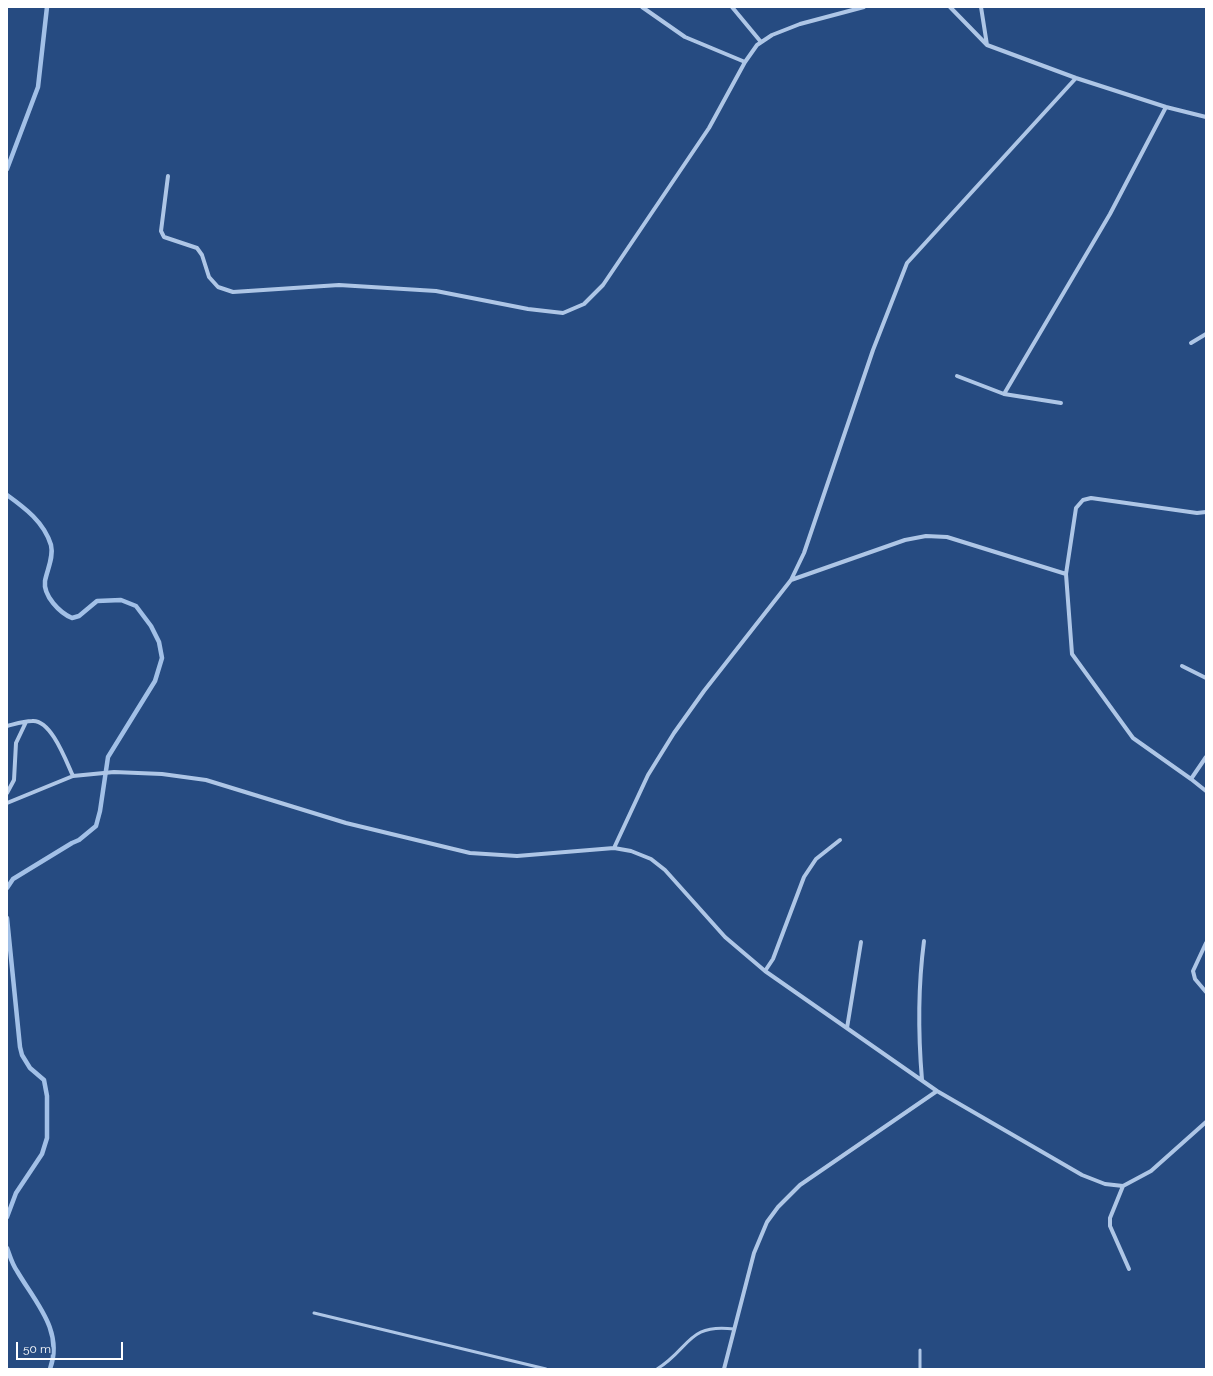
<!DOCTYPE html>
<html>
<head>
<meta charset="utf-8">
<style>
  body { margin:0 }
  #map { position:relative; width:1213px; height:1376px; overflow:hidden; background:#264b81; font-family:Raleway,sans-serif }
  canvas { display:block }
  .frame { position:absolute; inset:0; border:8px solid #fff; pointer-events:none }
  .scale { position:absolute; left:16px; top:1342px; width:107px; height:18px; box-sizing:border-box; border:2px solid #fff; border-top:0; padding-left:5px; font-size:12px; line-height:14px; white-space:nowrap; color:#fff; -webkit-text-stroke:3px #264b81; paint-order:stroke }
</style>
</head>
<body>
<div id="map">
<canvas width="1213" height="1376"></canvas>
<div class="frame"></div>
<div class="scale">50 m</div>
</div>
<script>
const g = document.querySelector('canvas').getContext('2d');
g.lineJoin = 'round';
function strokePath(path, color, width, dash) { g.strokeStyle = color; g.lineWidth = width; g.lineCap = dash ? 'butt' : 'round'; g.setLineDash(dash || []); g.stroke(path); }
strokePath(new Path2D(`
  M 7,169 L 38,87 L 47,7
  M 7,495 C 25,508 44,522 51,545 C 54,557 47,570 45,581 C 43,596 60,613 72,618 L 79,616 L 97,601 L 121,600 L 136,606 L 151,626 L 159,642 L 162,658 L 155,681 L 108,757 L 100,811 L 96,826 L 79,840 L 72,843 L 13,879 L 7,888
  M 7,918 L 20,1047 L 22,1055 L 30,1068 L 44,1080 L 47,1096 L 47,1138 L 42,1154 L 16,1193 L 7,1217
  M 7,1248 C 10,1256 12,1264 17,1271 C 35,1302 64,1331 50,1369`), '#a2c0e7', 4.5);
strokePath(new Path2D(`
  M 314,1313 L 546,1369
  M 657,1369 C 690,1349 687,1323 734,1329
  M 920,1369 L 920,1350`), '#aec6e6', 3);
strokePath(new Path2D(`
  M 642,7 L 685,37 L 745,62
  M 732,7 L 761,42
  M 950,7 L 987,45 L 1076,78 L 1166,107 L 1206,117
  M 981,7 L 987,45
  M 168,176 L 161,231 L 164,237 L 197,248 L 202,255 L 209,277 L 218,287 L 233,292 L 339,285 L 436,291 L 528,309 L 563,313 L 584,304 L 603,285 L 709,128 L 745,62 L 757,45 L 772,35 L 800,24 L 864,7
  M 1191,343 L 1206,334
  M 957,376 L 1004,394 L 1061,403
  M 1004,394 L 1110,214 L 1166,107
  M 791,580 L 905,540 L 926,536 L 947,537 L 1066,574
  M 1182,666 L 1206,678
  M 7,726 C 15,724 24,721 32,721 C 51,719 66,761 73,776
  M 1206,757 L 1191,779 L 1206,791
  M 1191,779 L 1133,738 L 1072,654 L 1066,574 L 1076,508 L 1083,500 L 1091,498 L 1197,513 L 1206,512
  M 7,793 L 14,780 L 16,743 L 26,722
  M 7,803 L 73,776 L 114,772 L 162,774 L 206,780 L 346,823 L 470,853 L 517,856 L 614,848 L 631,851 L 651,859 L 665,870 L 725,937 L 765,971 L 937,1091 L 1082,1175 L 1105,1184 L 1123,1186 L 1151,1171 L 1206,1122
  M 614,848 L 648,775 L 674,733 L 704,691 L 791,580 L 804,553 L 873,350 L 907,263 L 1076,78
  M 1206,943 L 1193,971 L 1195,979 L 1206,992
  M 765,971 L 773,959 L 804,877 L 816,859 L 840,840
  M 847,1028 L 861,942
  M 922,1080 C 918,1033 918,987 924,941
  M 1123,1186 L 1110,1218 L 1110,1226 L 1129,1269
  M 724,1369 L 754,1253 L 767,1222 L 778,1207 L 800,1185 L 937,1091`), '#aec6e6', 4);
</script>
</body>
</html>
